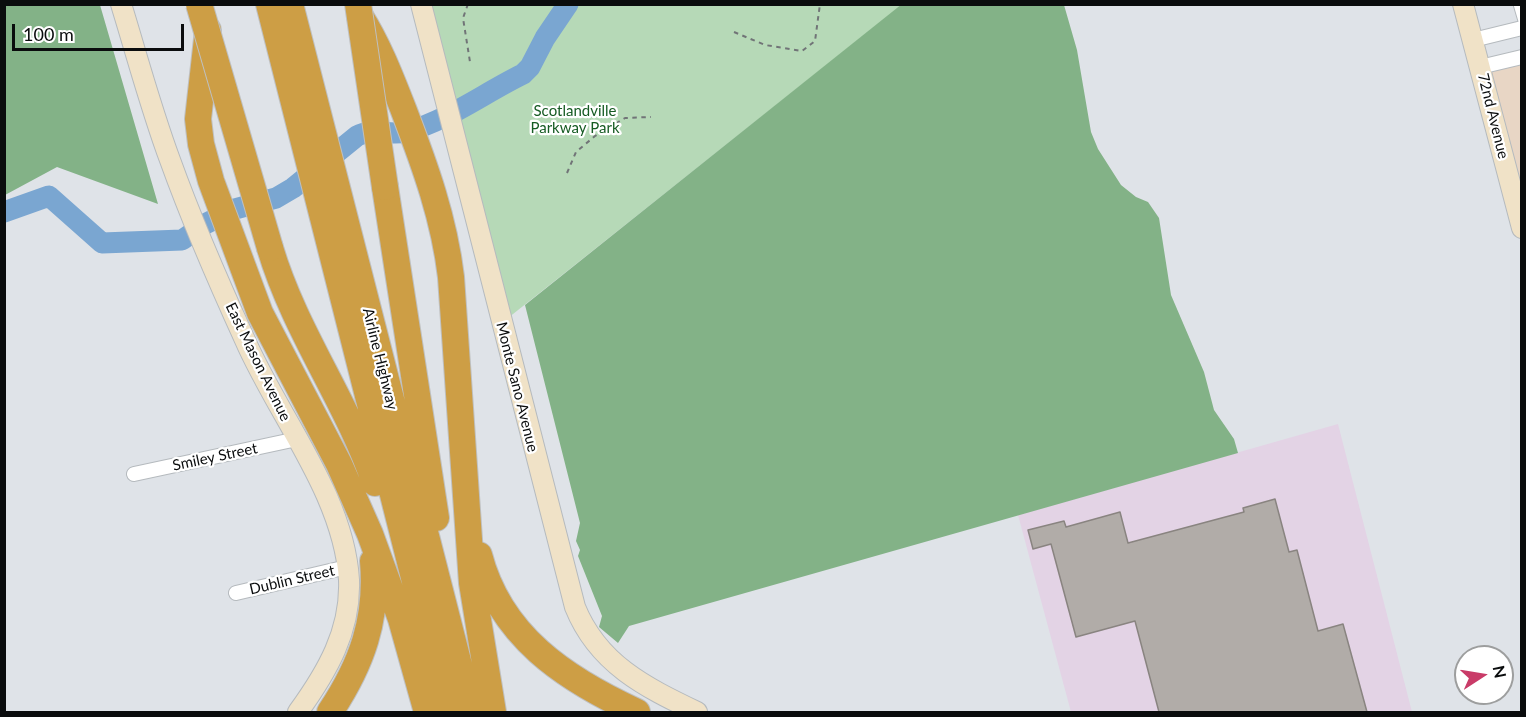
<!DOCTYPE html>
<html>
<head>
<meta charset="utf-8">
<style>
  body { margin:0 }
  #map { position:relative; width:1526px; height:717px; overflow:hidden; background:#dfe3e8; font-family:Lato,sans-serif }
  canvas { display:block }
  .frame { position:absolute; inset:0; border:6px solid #0a0c0d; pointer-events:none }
  .north { position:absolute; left:1454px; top:645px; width:60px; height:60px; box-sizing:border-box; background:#fff; border:2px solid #9d9e9e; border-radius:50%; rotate:78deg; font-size:16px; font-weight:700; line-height:24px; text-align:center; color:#0a0c0d }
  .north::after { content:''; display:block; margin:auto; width:21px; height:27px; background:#c93b68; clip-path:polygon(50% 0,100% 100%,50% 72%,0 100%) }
  .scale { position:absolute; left:12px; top:24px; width:172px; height:27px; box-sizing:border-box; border:3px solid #0a0c0d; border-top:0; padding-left:8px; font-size:18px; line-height:21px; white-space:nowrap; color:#0a0c0d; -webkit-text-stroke:4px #fff; paint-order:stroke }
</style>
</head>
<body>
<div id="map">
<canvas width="1526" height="717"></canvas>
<div class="frame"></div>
<div class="north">N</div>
<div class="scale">100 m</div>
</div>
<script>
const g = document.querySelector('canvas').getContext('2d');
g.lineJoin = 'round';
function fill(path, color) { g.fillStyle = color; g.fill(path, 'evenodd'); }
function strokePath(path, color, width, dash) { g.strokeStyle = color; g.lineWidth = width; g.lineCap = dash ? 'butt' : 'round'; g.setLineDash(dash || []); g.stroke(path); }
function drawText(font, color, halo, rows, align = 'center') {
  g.font = font + ' Lato,sans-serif'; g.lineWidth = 4.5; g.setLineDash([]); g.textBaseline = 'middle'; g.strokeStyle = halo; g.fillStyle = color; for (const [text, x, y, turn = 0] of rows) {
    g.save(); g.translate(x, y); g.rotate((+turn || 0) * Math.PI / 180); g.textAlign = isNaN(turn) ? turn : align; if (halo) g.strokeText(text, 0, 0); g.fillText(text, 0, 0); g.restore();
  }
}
fill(new Path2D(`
  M 1521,57 L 1521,228 L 1480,67 Z`), '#e8d6c5');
fill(new Path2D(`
  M 1338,424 L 1412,712 L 1071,712 L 1018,515 Z`), '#e3d3e5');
fill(new Path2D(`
  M 428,4 L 902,5 L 508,318 Z`), '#b6d9b7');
fill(new Path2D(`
  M 5,4 L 100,5 L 158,204 L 57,167 L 5,195 Z
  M 902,4 L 1064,5 L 1077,50 L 1091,132 L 1098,149 L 1121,185 L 1136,197 L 1148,202 L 1159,218 L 1171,295 L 1204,372 L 1214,410 L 1234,439 L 1238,453 L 629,626 L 618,643 L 599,627 L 602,616 L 578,556 L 580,550 L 576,541 L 580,523 L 525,305 Z`), '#83b287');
strokePath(new Path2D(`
  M 4,212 L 49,196 L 102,243 L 182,240 L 205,224 L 235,209 L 276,198 L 293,188 L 357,136 C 373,127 389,136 406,132 C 449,120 484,93 523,74 L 530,67 L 545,38 L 568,4`), '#7aa6d1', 21);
const building = new Path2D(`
  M 1275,499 L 1289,552 L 1297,550 L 1318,631 L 1343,624 L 1367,712 L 1159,712 L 1135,621 L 1076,637 L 1051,544 L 1033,549 L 1028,530 L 1064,521 L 1066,527 L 1120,512 L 1128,543 L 1244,512 L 1243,508 Z`);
fill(building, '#b1aca8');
strokePath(building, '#898480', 1.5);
const lane = new Path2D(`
  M 1517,4 L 1522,21`);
const street = new Path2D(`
  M 1473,40 L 1522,28
  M 1480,67 L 1522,57
  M 134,474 L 297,439
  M 236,593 L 347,567`);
const secondary = new Path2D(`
  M 121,4 C 137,56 151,109 170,160 C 192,221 218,281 245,340 C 278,416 344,495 349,580 C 351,631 327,672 298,712
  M 421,4 L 575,607 C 598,664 645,687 697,712
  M 1463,4 L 1522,228`);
const highway = new Path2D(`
  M 269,4 L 448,712
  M 290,4 L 471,712
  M 360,16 C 379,46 391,78 404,111 C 425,166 444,218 451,277 L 472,583 L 493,712
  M 208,30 L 198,119 L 201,144 L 211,181 L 260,313 L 339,464 L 370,534 L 401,619 L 427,712
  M 385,187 L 436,518
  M 270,248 C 295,332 347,401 375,483
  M 479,555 C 500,636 565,679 637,712
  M 330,712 C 362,664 378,619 373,561`);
strokePath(lane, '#b5babe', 9);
strokePath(street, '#b5babe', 16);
strokePath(secondary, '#b5babe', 22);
strokePath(highway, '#bfc0c0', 28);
strokePath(new Path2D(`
  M 468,4 L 463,18 L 470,62
  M 734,32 L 765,45 L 802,51 L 815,41 L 820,4
  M 567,173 L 576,152 L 595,136 L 625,118 L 651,117`), '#717477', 2, [4.5, 4.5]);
strokePath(lane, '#fff', 7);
strokePath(street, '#fff', 14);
strokePath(secondary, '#f0e2c7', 20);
strokePath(highway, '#cd9e45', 26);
const highwayBridge = new Path2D(`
  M 199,4 L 270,248
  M 358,4 L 385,187`);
strokePath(highwayBridge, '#bfc0c0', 28, []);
strokePath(highwayBridge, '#cd9e45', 26);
drawText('15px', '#165b23', '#fff', [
  ["Scotlandville",575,111],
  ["Parkway Park",575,128]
]);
drawText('15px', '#0a0c0d', '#fff', [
  ["72nd Avenue",1493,116,76],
  ["Airline Highway",380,359,76],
  ["East Mason Avenue",258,362,64],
  ["Monte Sano Avenue",517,387,76],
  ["Smiley Street",215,457,-12],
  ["Dublin Street",292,580,-13]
]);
</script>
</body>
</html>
